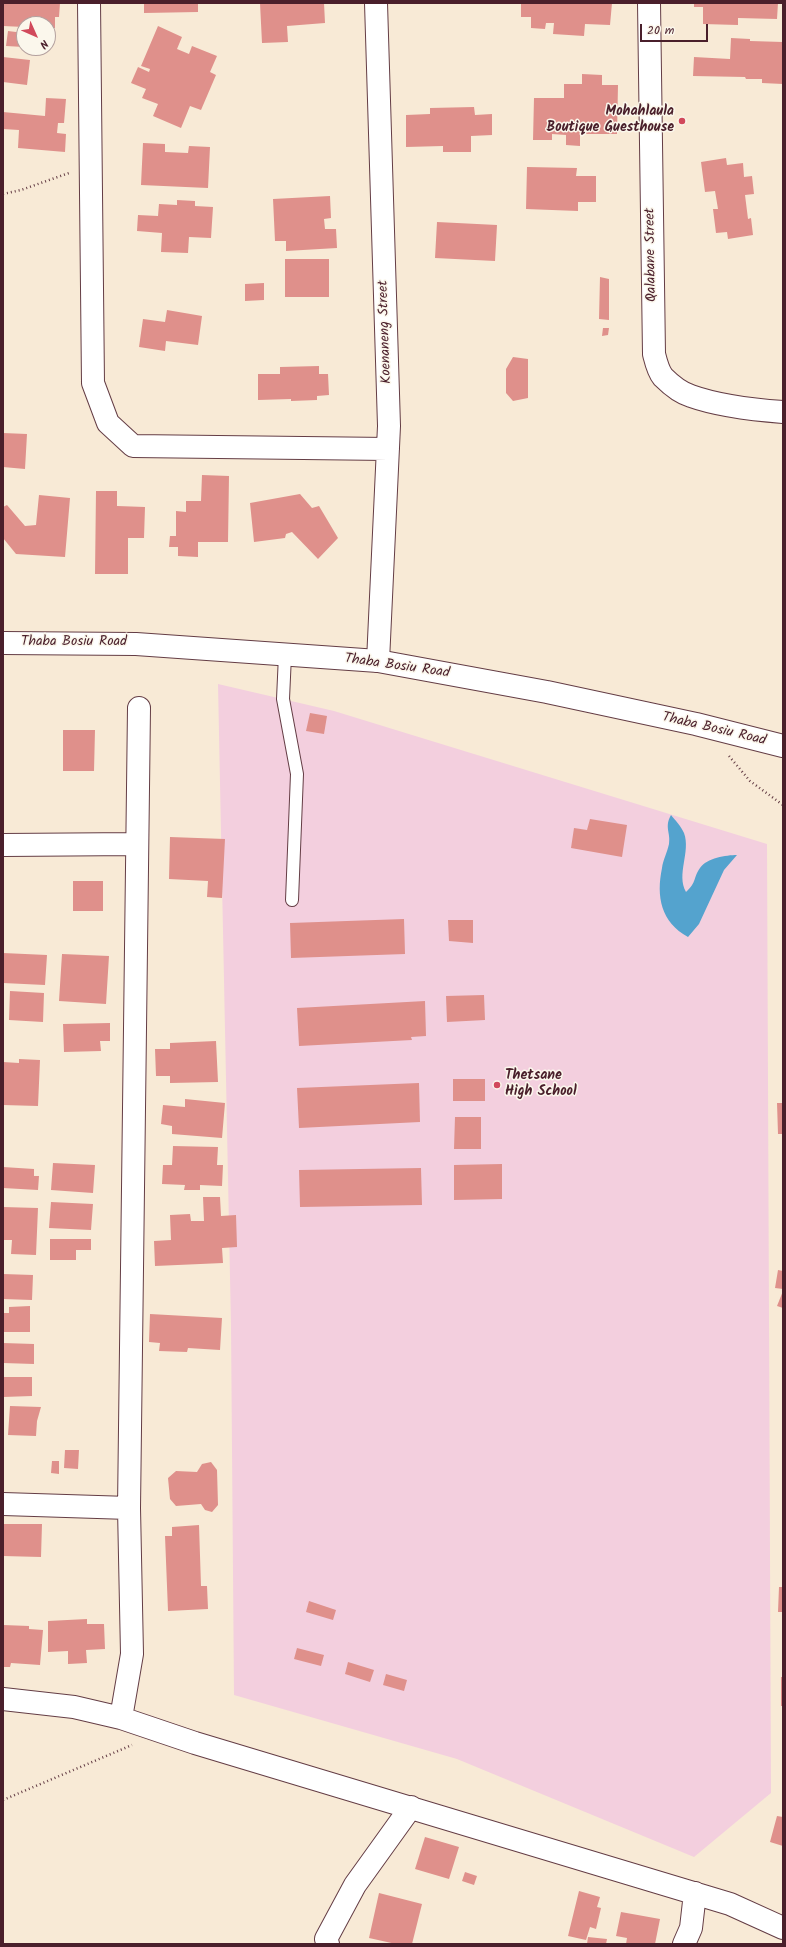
<!DOCTYPE html>
<html>
<head>
<meta charset="utf-8">
<style>
  body { margin:0 }
  #map { position:relative; width:786px; height:1947px; overflow:hidden; background:#f8ead6; font-family:Kalam,sans-serif }
  canvas { display:block }
  .frame { position:absolute; inset:0; border:4px solid #4a1f2b; pointer-events:none }
  .north { position:absolute; left:16px; top:16px; width:40px; height:40px; box-sizing:border-box; background:#fbf7ec; border:1px solid #b4a19f; border-radius:50%; rotate:135deg; font-size:11px; font-weight:700; line-height:16px; text-align:center; color:#4a1f2b }
  .north::after { content:''; display:block; margin:auto; width:14px; height:18px; background:#d1495b; clip-path:polygon(50% 0,100% 100%,50% 72%,0 100%) }
  .scale { position:absolute; left:640px; top:24px; width:68px; height:18px; box-sizing:border-box; border:2px solid #4a1f2b; border-top:0; padding-left:5px; font-size:12px; line-height:14px; white-space:nowrap; color:#4a1f2b; -webkit-text-stroke:3px #fbf7ec; paint-order:stroke }
</style>
</head>
<body>
<div id="map">
<canvas width="786" height="1947"></canvas>
<div class="frame"></div>
<div class="north">N</div>
<div class="scale">20 m</div>
</div>
<script>
const g = document.querySelector('canvas').getContext('2d');
g.lineJoin = 'round';
function fill(path, color) { g.fillStyle = color; g.fill(path, 'evenodd'); }
function strokePath(path, color, width, dash) { g.strokeStyle = color; g.lineWidth = width; g.lineCap = dash ? 'butt' : 'round'; g.setLineDash(dash || []); g.stroke(path); }
function drawText(font, color, halo, rows, align = 'center') {
  g.font = font + ' Kalam,sans-serif'; g.lineWidth = 3; g.setLineDash([]); g.textBaseline = 'middle'; g.strokeStyle = halo; g.fillStyle = color; for (const [text, x, y, turn = 0] of rows) {
    g.save(); g.translate(x, y); g.rotate((+turn || 0) * Math.PI / 180); g.textAlign = isNaN(turn) ? turn : align; if (halo) g.strokeText(text, 0, 0); g.fillText(text, 0, 0); g.restore();
  }
}
fill(new Path2D(`
  M 218,684 L 334,711 L 767,844 L 771,1793 L 694,1857 L 457,1759 L 234,1695 L 231,1326 Z`), '#f3cfde');
fill(new Path2D(`
  M 671,815 C 675,820 681,826 684,833 C 691,852 676,874 686,892 C 697,882 693,878 700,868 C 707,858 726,855 737,855 L 724,870 L 699,924 L 688,937 C 661,922 656,897 662,868 C 663,860 667,853 669,844 C 671,833 664,827 671,815 Z`), '#54a3ce');
fill(new Path2D(`
  M 3,3 L 60,3 L 59,17 L 55,17 L 55,28 L 48,28 L 48,24 L 24,24 L 24,27 L 3,26 Z
  M 144,3 L 198,3 L 198,12 L 144,13 Z
  M 260,3 L 324,3 L 325,23 L 287,26 L 288,42 L 262,43 Z
  M 521,3 L 612,3 L 610,25 L 585,24 L 584,36 L 553,34 L 554,23 L 546,23 L 545,29 L 531,28 L 531,17 L 521,17 Z
  M 694,3 L 778,3 L 777,19 L 738,18 L 738,25 L 703,24 L 703,7 L 694,7 Z
  M 158,26 L 182,37 L 177,49 L 189,54 L 192,46 L 217,56 L 210,72 L 216,75 L 201,110 L 190,106 L 181,128 L 153,116 L 158,104 L 142,98 L 146,89 L 131,83 L 138,67 L 149,72 L 150,69 L 141,66 Z
  M 8,31 L 24,33 L 24,47 L 6,46 Z
  M 731,38 L 750,39 L 750,41 L 783,42 L 783,84 L 762,83 L 762,79 L 746,79 L 745,77 L 693,76 L 694,57 L 730,59 Z
  M 3,57 L 30,60 L 27,85 L 3,82 Z
  M 582,74 L 602,75 L 602,85 L 618,85 L 617,134 L 580,134 L 580,146 L 566,145 L 566,135 L 552,134 L 552,140 L 533,140 L 534,98 L 564,98 L 564,84 L 582,84 Z
  M 46,98 L 66,99 L 64,123 L 58,123 L 57,133 L 66,134 L 65,152 L 18,148 L 19,130 L 3,129 L 3,112 L 45,116 Z
  M 474,107 L 475,115 L 492,114 L 492,135 L 471,136 L 471,152 L 443,152 L 443,146 L 406,147 L 406,115 L 430,114 L 430,108 Z
  M 143,143 L 165,144 L 165,152 L 188,153 L 189,146 L 210,147 L 208,188 L 141,185 Z
  M 726,158 L 727,165 L 743,163 L 744,177 L 752,176 L 754,194 L 745,195 L 748,219 L 751,218 L 753,235 L 728,239 L 727,232 L 716,233 L 713,209 L 718,209 L 715,191 L 705,192 L 701,162 Z
  M 527,167 L 577,168 L 576,176 L 596,176 L 596,202 L 578,202 L 578,211 L 526,209 Z
  M 330,196 L 331,218 L 324,219 L 325,229 L 336,229 L 337,248 L 286,251 L 286,241 L 275,241 L 273,199 Z
  M 177,200 L 195,201 L 195,206 L 213,207 L 211,238 L 189,237 L 188,253 L 161,252 L 162,233 L 137,231 L 138,215 L 158,216 L 159,204 L 177,205 Z
  M 437,222 L 497,225 L 495,261 L 435,258 Z
  M 285,259 L 329,259 L 329,297 L 285,297 Z
  M 600,277 L 609,279 L 609,320 L 599,319 Z
  M 264,283 L 264,300 L 245,301 L 245,284 Z
  M 167,310 L 202,316 L 198,345 L 166,341 L 165,351 L 139,347 L 143,319 L 165,322 Z
  M 603,328 L 609,328 L 608,335 L 602,336 Z
  M 513,357 L 528,359 L 528,398 L 513,401 L 506,393 L 506,369 Z
  M 319,366 L 319,374 L 328,374 L 329,395 L 317,396 L 317,400 L 291,401 L 291,399 L 258,400 L 258,374 L 280,374 L 280,367 Z
  M 3,433 L 27,434 L 25,469 L 3,467 Z
  M 202,475 L 229,476 L 228,542 L 198,542 L 198,557 L 178,556 L 178,547 L 169,547 L 170,536 L 176,536 L 176,511 L 186,512 L 186,501 L 201,501 Z
  M 96,491 L 117,491 L 117,506 L 145,507 L 144,538 L 128,538 L 128,574 L 95,574 Z
  M 300,494 L 312,508 L 319,506 L 338,538 L 318,559 L 292,532 L 286,534 L 285,538 L 254,542 L 250,503 Z
  M 39,495 L 70,498 L 65,557 L 16,554 L 3,538 L 3,507 L 7,505 L 25,526 L 36,525 Z
  M 310,713 L 327,716 L 324,734 L 306,731 Z
  M 63,730 L 95,730 L 94,771 L 63,771 Z
  M 590,819 L 627,825 L 622,857 L 571,848 L 574,828 L 587,830 Z
  M 170,837 L 225,839 L 222,898 L 207,897 L 208,881 L 169,879 Z
  M 73,881 L 103,881 L 103,911 L 73,911 Z
  M 404,919 L 405,954 L 291,958 L 290,923 Z
  M 448,920 L 473,920 L 473,943 L 449,941 Z
  M 3,953 L 47,955 L 45,985 L 3,983 Z
  M 62,954 L 109,956 L 106,1004 L 59,1001 Z
  M 10,991 L 44,993 L 43,1022 L 9,1020 Z
  M 484,995 L 485,1020 L 447,1022 L 446,996 Z
  M 425,1001 L 426,1036 L 411,1037 L 412,1040 L 299,1046 L 297,1008 Z
  M 110,1023 L 110,1041 L 100,1041 L 101,1051 L 64,1052 L 63,1024 Z
  M 216,1041 L 218,1082 L 170,1083 L 170,1076 L 156,1076 L 155,1049 L 170,1049 L 170,1043 Z
  M 19,1059 L 40,1060 L 38,1106 L 3,1105 L 3,1062 L 19,1063 Z
  M 453,1079 L 485,1079 L 485,1101 L 453,1101 Z
  M 419,1083 L 420,1122 L 299,1128 L 297,1088 Z
  M 185,1099 L 225,1103 L 222,1138 L 172,1134 L 172,1126 L 161,1124 L 163,1105 L 185,1107 Z
  M 777,1103 L 783,1103 L 783,1134 L 778,1134 Z
  M 455,1117 L 481,1117 L 481,1149 L 454,1149 Z
  M 173,1146 L 218,1147 L 217,1165 L 223,1165 L 222,1186 L 200,1185 L 200,1190 L 184,1190 L 185,1185 L 162,1184 L 163,1165 L 172,1165 Z
  M 53,1163 L 95,1165 L 93,1193 L 51,1190 Z
  M 502,1164 L 502,1199 L 454,1200 L 454,1165 Z
  M 3,1167 L 34,1169 L 34,1176 L 39,1176 L 38,1190 L 3,1188 Z
  M 421,1168 L 422,1205 L 300,1207 L 299,1170 Z
  M 203,1197 L 220,1197 L 221,1216 L 236,1215 L 237,1247 L 222,1248 L 223,1263 L 155,1266 L 154,1241 L 171,1240 L 170,1215 L 190,1214 L 191,1221 L 204,1221 Z
  M 51,1202 L 93,1204 L 91,1230 L 49,1228 Z
  M 3,1207 L 38,1208 L 36,1255 L 11,1254 L 12,1240 L 3,1240 Z
  M 50,1239 L 91,1239 L 91,1250 L 76,1250 L 76,1260 L 50,1260 Z
  M 778,1270 L 783,1271 L 783,1289 L 775,1288 Z
  M 3,1274 L 33,1275 L 32,1300 L 3,1299 Z
  M 783,1291 L 783,1308 L 777,1306 Z
  M 30,1306 L 30,1332 L 3,1332 L 3,1313 L 9,1313 L 9,1307 Z
  M 150,1314 L 222,1318 L 220,1350 L 188,1348 L 187,1352 L 159,1351 L 160,1343 L 149,1342 Z
  M 3,1343 L 34,1344 L 34,1364 L 3,1363 Z
  M 3,1377 L 32,1377 L 32,1396 L 3,1397 Z
  M 10,1406 L 41,1407 L 37,1421 L 36,1436 L 8,1435 Z
  M 65,1450 L 79,1450 L 78,1469 L 64,1468 Z
  M 52,1461 L 59,1461 L 59,1474 L 51,1473 Z
  M 211,1462 L 217,1470 L 218,1505 L 212,1512 L 205,1510 L 201,1504 L 176,1506 L 170,1499 L 168,1478 L 176,1471 L 197,1472 L 202,1464 Z
  M 3,1524 L 42,1524 L 41,1557 L 3,1556 Z
  M 199,1525 L 201,1586 L 207,1586 L 208,1609 L 168,1611 L 165,1536 L 172,1536 L 172,1527 Z
  M 779,1587 L 783,1587 L 783,1612 L 778,1612 Z
  M 309,1601 L 336,1610 L 333,1620 L 306,1612 Z
  M 87,1619 L 87,1624 L 104,1624 L 105,1649 L 86,1650 L 87,1663 L 68,1664 L 68,1651 L 48,1652 L 48,1621 Z
  M 3,1625 L 29,1626 L 29,1629 L 43,1630 L 40,1665 L 11,1663 L 10,1667 L 3,1667 Z
  M 297,1648 L 324,1655 L 321,1666 L 294,1659 Z
  M 348,1662 L 374,1670 L 370,1682 L 345,1674 Z
  M 386,1674 L 407,1680 L 404,1691 L 383,1685 Z
  M 781,1677 L 783,1677 L 783,1706 L 781,1706 Z
  M 777,1816 L 783,1817 L 783,1846 L 770,1842 Z
  M 425,1837 L 459,1847 L 449,1879 L 415,1869 Z
  M 465,1872 L 477,1876 L 474,1885 L 462,1881 Z
  M 579,1891 L 600,1897 L 597,1907 L 601,1908 L 596,1929 L 590,1927 L 586,1940 L 568,1936 Z
  M 379,1893 L 422,1904 L 412,1944 L 396,1944 L 369,1938 Z
  M 621,1912 L 660,1919 L 655,1944 L 626,1944 L 627,1938 L 616,1936 Z
  M 588,1937 L 607,1939 L 606,1944 L 587,1944 Z`), '#df908b');
const lane = new Path2D(`
  M 285,655 L 283,699 L 297,774 L 292,900`);
const street = new Path2D(`
  M 89,3 L 93,383 L 108,423 L 133,446 L 388,449
  M 376,3 L 389,426 L 378,661
  M 649,3 L 654,354 C 656,362 658,371 663,377 C 671,385 681,393 691,396 C 716,405 756,410 783,412
  M 3,845 L 137,844
  M 3,1504 L 129,1508
  M 3,1699 L 74,1707 L 121,1718 L 195,1743 L 730,1904 L 783,1928
  M 121,1718 L 132,1654 L 129,1508 L 139,708
  M 328,1944 L 326,1939 L 355,1885 L 411,1807
  M 684,1944 L 691,1928 L 695,1893`);
const secondary = new Path2D(`
  M 3,643 L 136,644 L 378,661 L 547,692 L 696,724 L 783,746`);
strokePath(lane, '#643d45', 14);
strokePath(street, '#643d45', 24);
strokePath(secondary, '#643d45', 24);
strokePath(new Path2D(`
  M 3,194 L 21,190 L 69,173
  M 729,756 L 750,781 L 783,805
  M 3,1800 L 132,1745`), '#643d45', 2.5, [1, 3]);
strokePath(lane, '#fff', 12);
strokePath(street, '#fff', 22);
strokePath(secondary, '#fff', 22);
for (const [x, y, r, color] of [
  [682,121,4,"#d1495b"],
  [497,1085,4,"#d1495b"]
]) { const dot = new Path2D(); dot.arc(x, y, r, 0, 2 * Math.PI); g.fillStyle = color; g.fill(dot); strokePath(dot, '#fbf7ec', 1.5); }
drawText('bold 14px', '#4a1f2b', '#fbf7ec', [
  ["Mohahlaula",674,113],
  ["Boutique Guesthouse",674,129],
  ["Thetsane",505,1077,"left"],
  ["High School",505,1093,"left"]
], 'right');
drawText('14px', '#4a1f2b', '#fbf7ec', [
  ["Qalabane Street",652,255,-91],
  ["Koenaneng Street",386,332,-92],
  ["Thaba Bosiu Road",74,643],
  ["Thaba Bosiu Road",397,667,8],
  ["Thaba Bosiu Road",714,730,13]
]);
</script>
</body>
</html>
